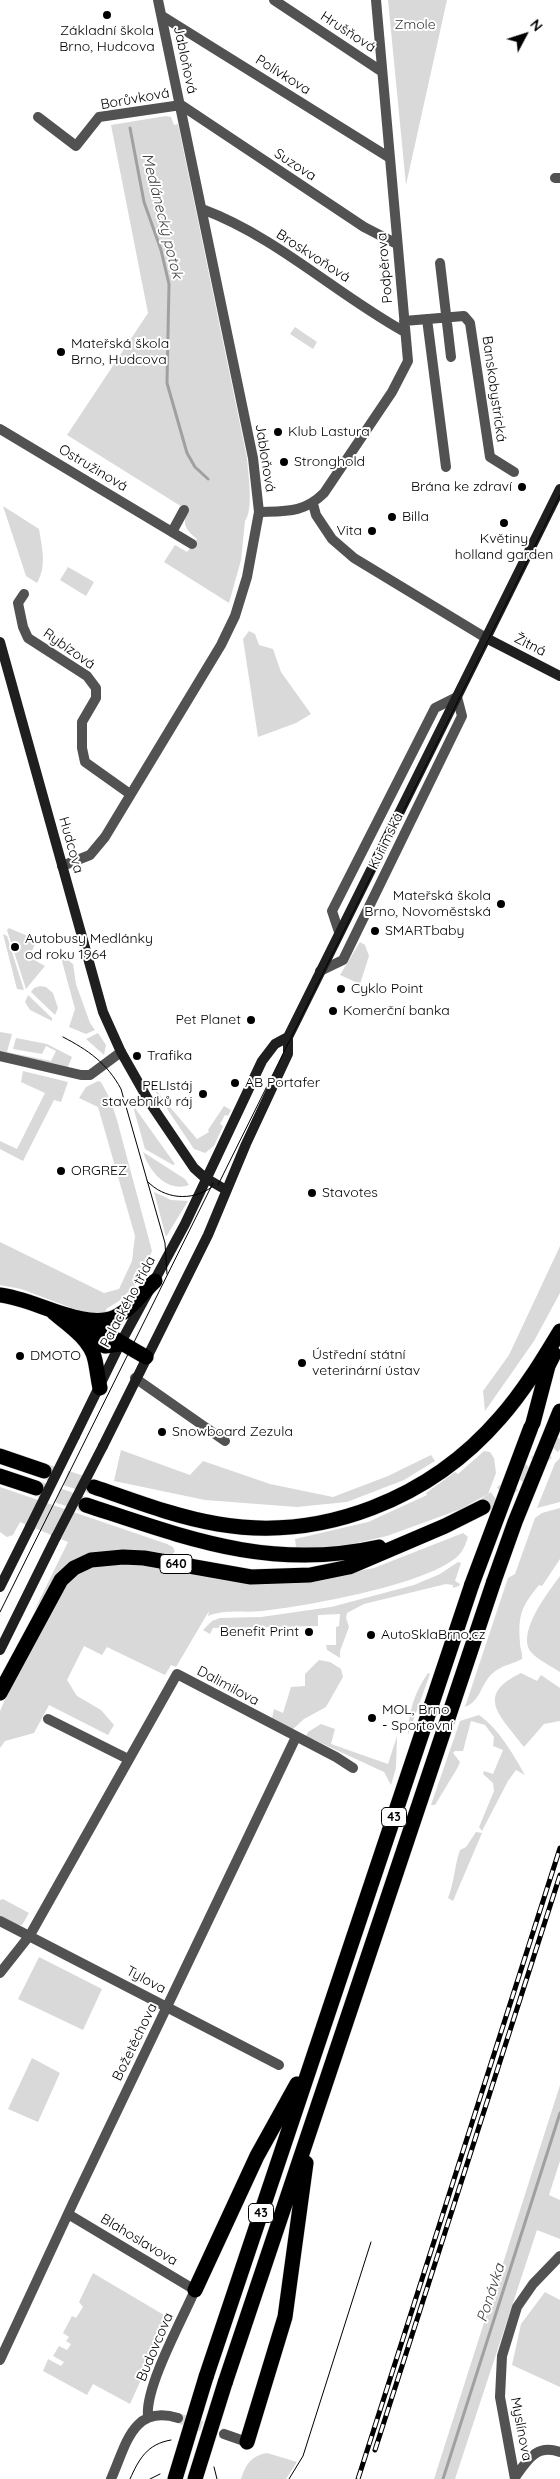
<!DOCTYPE html>
<html>
<head>
<meta charset="utf-8">
<style>
  body { margin:0 }
  #map { position:relative; width:560px; height:2479px; overflow:hidden; background:#fff; font-family:Quicksand,sans-serif }
  canvas { display:block }
  .north { position:absolute; left:500px; top:10px; width:50px; height:50px; -webkit-text-stroke:4px #fff; paint-order:stroke; rotate:50deg; font-size:14px; font-weight:700; line-height:20px; text-align:center; color:#000 }
  .north::after { content:''; display:block; margin:auto; width:18px; height:22px; background:#000; clip-path:polygon(50% 0,100% 100%,50% 72%,0 100%) }
</style>
</head>
<body>
<div id="map">
<canvas width="560" height="2479"></canvas>
<div class="north">N</div>
</div>
<script>
const g = document.querySelector('canvas').getContext('2d');
g.lineJoin = 'round';
function fill(path, color) { g.fillStyle = color; g.fill(path, 'evenodd'); }
function strokePath(path, color, width, dash) { g.strokeStyle = color; g.lineWidth = width; g.lineCap = dash ? 'butt' : 'round'; g.setLineDash(dash || []); g.stroke(path); }
function drawText(font, color, halo, rows, align = 'center') {
  g.font = font + ' Quicksand,sans-serif'; g.lineWidth = 4; g.setLineDash([]); g.textBaseline = 'middle'; g.strokeStyle = halo; g.fillStyle = color; for (const [text, x, y, turn = 0] of rows) {
    g.save(); g.translate(x, y); g.rotate((+turn || 0) * Math.PI / 180); g.textAlign = isNaN(turn) ? turn : align; if (halo) g.strokeText(text, 0, 0); g.fillText(text, 0, 0); g.restore();
  }
}
fill(new Path2D(`
  M 388,0 L 447,0 L 406,185 Z
  M 166,116 L 171,117 L 174,125 L 178,124 L 247,458 C 248,474 254,509 245,521 L 241,560 L 229,603 L 164,562 L 175,545 L 187,552 L 197,539 C 186,530 182,525 187,510 L 67,435 L 148,313 L 111,125 Z
  M 295,327 L 317,342 L 313,349 L 290,334 Z
  M 3,506 L 39,529 C 42,548 47,566 37,583 L 26,576 Z
  M 68,567 L 94,582 L 86,596 L 60,580 Z
  M 249,631 L 255,634 L 259,645 L 273,649 L 281,672 L 311,714 L 296,723 L 258,737 L 243,639 Z
  M 9,928 L 37,940 L 29,957 L 45,966 L 26,989 L 7,930 Z
  M 3,934 L 7,936 L 24,990 L 17,989 Z
  M 360,942 L 365,945 L 369,956 L 360,984 L 340,975 Z
  M 60,954 L 73,964 L 76,984 L 90,1023 L 95,1030 L 86,1034 L 69,1027 L 75,1009 Z
  M 40,986 L 46,987 L 53,993 L 58,1008 L 55,1015 L 31,992 L 34,988 Z
  M 28,995 L 52,1018 L 52,1021 L 30,1010 L 25,1002 Z
  M 0,1032 L 12,1034 L 7,1052 L 51,1061 L 56,1051 L 46,1046 L 42,1054 L 13,1049 L 16,1038 L 47,1044 L 72,1057 L 67,1069 L 0,1051 Z
  M 98,1033 L 106,1045 L 104,1055 L 86,1039 Z
  M 23,1071 L 68,1082 L 61,1102 L 54,1100 L 23,1161 L 0,1149 L 0,1141 L 17,1149 L 45,1093 L 21,1082 Z
  M 98,1081 L 101,1082 L 110,1099 L 117,1120 L 152,1251 L 138,1282 L 119,1301 L 106,1309 L 107,1314 L 85,1313 L 21,1289 L 0,1285 L 0,1242 L 104,1293 L 119,1289 L 132,1261 L 135,1236 L 98,1107 L 79,1098 L 86,1087 Z
  M 149,1082 L 197,1139 L 209,1132 L 208,1130 L 224,1106 L 231,1110 L 228,1116 L 225,1115 L 220,1124 L 223,1126 L 214,1146 L 205,1153 L 194,1149 Z
  M 135,1108 L 175,1164 L 173,1165 L 145,1149 L 134,1110 Z
  M 143,1152 L 185,1179 L 189,1185 C 167,1193 149,1171 143,1152 Z
  M 154,1192 L 171,1200 L 188,1201 L 166,1237 Z
  M 560,1246 L 560,1293 L 534,1341 L 485,1411 L 483,1391 L 509,1355 Z
  M 121,1450 L 190,1475 L 203,1461 L 270,1484 L 333,1497 L 388,1476 L 431,1455 L 435,1461 L 404,1480 L 347,1502 L 297,1507 L 205,1500 L 114,1481 Z
  M 484,1451 L 490,1452 L 494,1458 L 496,1473 L 488,1494 L 461,1509 L 387,1536 L 339,1547 L 296,1547 L 295,1539 L 368,1522 L 427,1495 L 426,1493 L 455,1472 L 458,1474 Z
  M 560,1458 L 560,1502 L 537,1508 L 555,1463 Z
  M 0,1487 L 167,1544 L 173,1547 L 175,1552 L 169,1556 L 139,1552 L 59,1574 L 34,1611 L 68,1542 L 20,1522 L 13,1535 L 7,1537 L 0,1532 Z
  M 560,1508 L 560,1559 L 542,1586 L 539,1585 C 521,1607 518,1615 520,1643 C 520,1649 523,1653 522,1659 C 513,1664 502,1665 493,1673 C 481,1683 481,1701 465,1707 L 508,1578 L 515,1574 L 535,1518 L 542,1513 Z
  M 463,1533 L 468,1537 C 466,1542 465,1547 462,1551 C 442,1583 300,1607 262,1611 C 244,1613 226,1609 208,1616 L 209,1611 L 176,1667 L 171,1665 L 165,1675 L 107,1647 L 102,1655 L 84,1646 L 67,1680 L 77,1696 L 101,1710 L 114,1725 L 108,1735 L 49,1705 L 34,1733 L 5,1741 L 0,1748 L 0,1711 L 17,1672 L 64,1588 L 80,1573 L 95,1567 L 125,1563 L 148,1565 L 250,1584 L 308,1581 L 374,1568 Z
  M 458,1562 L 461,1563 L 455,1581 L 460,1584 L 459,1586 L 453,1588 L 453,1585 L 446,1584 L 364,1604 L 347,1613 L 346,1618 L 349,1627 L 340,1651 L 340,1658 L 327,1650 L 326,1645 L 336,1645 L 336,1627 L 339,1626 L 340,1614 L 318,1615 L 318,1626 L 213,1628 L 210,1634 L 203,1630 L 212,1621 L 220,1618 L 261,1617 L 331,1607 L 414,1585 L 440,1574 Z
  M 560,1576 L 560,1672 C 551,1666 538,1660 531,1652 C 516,1633 549,1591 560,1576 Z
  M 319,1660 L 330,1662 L 341,1669 L 343,1677 L 326,1707 L 304,1719 L 292,1730 L 272,1718 L 274,1709 L 283,1713 L 291,1687 L 305,1686 L 305,1674 Z
  M 428,1673 L 430,1674 L 408,1735 C 408,1713 415,1691 428,1673 Z
  M 521,1673 L 537,1681 L 541,1675 L 560,1688 L 560,1721 L 544,1724 L 524,1747 C 502,1717 473,1696 521,1673 Z
  M 479,1715 C 499,1729 513,1754 525,1775 L 516,1770 L 508,1781 L 482,1831 L 479,1827 L 494,1791 L 493,1783 L 483,1774 L 484,1771 L 493,1774 L 503,1750 L 493,1746 L 494,1737 L 485,1725 L 471,1721 L 463,1751 L 455,1751 L 453,1753 L 460,1762 L 458,1767 L 435,1805 L 431,1805 L 460,1721 Z
  M 321,1724 L 335,1729 L 331,1744 L 388,1764 L 397,1736 L 396,1768 L 391,1785 L 384,1772 L 306,1736 L 308,1732 Z
  M 476,1832 L 482,1833 L 453,1901 L 448,1898 C 455,1880 454,1867 460,1850 L 466,1847 Z
  M 3,1899 L 29,1913 L 22,1925 L 17,1925 L 0,1916 L 0,1900 Z
  M 39,1957 L 102,1989 L 83,2030 L 18,1999 Z
  M 32,2058 L 60,2073 L 38,2122 L 8,2109 Z
  M 560,2085 L 560,2161 L 549,2195 L 560,2200 L 560,2239 L 537,2230 L 455,2479 L 434,2479 Z
  M 93,2273 L 169,2318 L 130,2404 L 93,2384 L 87,2395 L 43,2371 L 48,2359 L 61,2366 L 64,2362 L 53,2356 L 59,2346 L 67,2350 L 71,2344 L 66,2341 L 69,2337 L 63,2333 L 72,2316 L 76,2318 L 83,2307 L 79,2302 Z
  M 545,2292 L 560,2300 L 560,2387 L 512,2365 L 521,2324 Z
  M 267,2453 L 297,2462 L 286,2479 L 241,2479 C 246,2464 251,2456 267,2453 Z`), '#d9d9d9');
strokePath(new Path2D(`
  M 130,128 L 144,202 L 161,250 L 169,284 L 167,383 L 187,453 L 195,467 L 208,479
  M 443,2479 L 560,2113`), '#a0a0a0', 3);
strokePath(new Path2D(`
  M 178,2418 L 224,2434`), '#d9d9d9', 10, [10, 5]);
strokePath(new Path2D(`
  M 44,1471 L 94,1487
  M 36,1488 L 86,1505
  M 483,1507 L 519,1480 L 560,1439`), '#d9d9d9', 15, [15, 8]);
const highway = new Path2D(`
  M 0,1295 C 33,1298 84,1331 115,1317 C 131,1310 143,1292 155,1281
  M 54,1313 C 69,1325 91,1340 95,1360 C 97,1369 98,1379 100,1388
  M 83,1321 C 105,1332 124,1345 146,1357
  M 83,1333 L 105,1346 L 120,1344
  M 533,1423 L 548,1366 L 554,1354
  M 0,1456 L 44,1471
  M 0,1476 L 36,1488
  M 94,1487 C 135,1501 176,1517 218,1524 C 323,1542 431,1498 500,1418 C 523,1392 542,1361 560,1331
  M 86,1505 C 187,1538 270,1571 379,1547
  M 0,1693 L 61,1580 L 74,1568 L 91,1560 L 123,1557 L 144,1558 L 251,1577 L 310,1575 L 349,1567 L 445,1526 L 483,1507
  M 195,2290 L 257,2156 L 297,2084
  M 206,2377 L 472,1584
  M 225,2383 L 494,1581
  M 247,2442 L 285,2317 L 306,2163`);
strokePath(highway, '#dbdbdb', 16);
strokePath(new Path2D(`
  M 274,0 L 381,71
  M 162,16 L 390,158
  M 181,105 L 364,227 L 397,244
  M 38,117 L 76,146 L 99,117 L 181,105
  M 555,178 L 560,178
  M 202,209 C 277,237 336,294 405,332
  M 440,263 L 451,357
  M 427,319 L 446,467
  M 404,321 L 464,316 L 470,323 L 490,457 L 514,472
  M 0,429 L 192,544
  M 313,504 L 316,515 L 332,539 L 354,558 L 486,638
  M 259,512 C 286,511 304,513 324,493 L 392,392 L 408,361 L 376,0
  M 172,532 L 184,510
  M 24,594 L 18,603 L 23,627 L 28,638 L 87,676 L 96,688 L 96,698 L 82,722 L 82,748 L 85,762 L 130,794
  M 62,866 L 90,855 L 105,837 L 221,645 L 235,616 L 247,577 L 259,512 L 253,458 L 158,0
  M 320,971 L 343,960 L 462,716 L 457,697 L 435,708 L 332,911 L 339,932
  M 0,1056 L 81,1075 L 90,1075 L 121,1052
  M 135,1378 L 225,1441
  M 48,1719 L 128,1759
  M 0,1921 L 279,2065
  M 0,1973 L 30,1935 L 177,1674 L 336,1757 L 353,1768
  M 68,2214 L 195,2290 C 182,2320 145,2387 148,2416
  M 0,2360 L 73,2203 L 296,1737
  M 224,2434 L 247,2442
  M 516,2476 C 528,2459 537,2444 560,2452
  M 111,2479 C 126,2446 132,2404 178,2418
  M 515,2479 L 500,2397 L 502,2356 L 517,2307 L 533,2284 L 560,2256`), '#525252', 10);
strokePath(new Path2D(`
  M 486,638 L 560,676
  M 0,642 L 103,1012 L 121,1052 L 150,1103 L 194,1168 L 204,1177 L 226,1190
  M 75,1436 L 120,1344 L 185,1224 L 262,1061 L 275,1044 L 288,1037
  M 103,1446 L 208,1235 L 246,1144 L 288,1054 L 288,1037 L 560,489
  M 0,1587 L 30,1527
  M 0,1650 L 56,1537`), '#1f1f1f', 10);
strokePath(highway, '#000', 15);
strokePath(new Path2D(`
  M 63,1037 C 88,1050 107,1063 121,1089 L 165,1243 L 167,1274
  M 147,1181 C 164,1199 191,1202 212,1187
  M 218,1185 L 560,495
  M 0,1612 L 213,1183
  M 214,2467 L 217,2479
  M 130,2479 C 139,2459 147,2444 171,2440
  M 150,2479 L 160,2474
  M 289,2479 L 303,2456 L 371,2242`), '#000', 1);
const rail = new Path2D(`
  M 375,2450 L 560,1875
  M 358,2479 L 560,1848`);
strokePath(rail, '#000', 5);
strokePath(rail, '#fff', 3, [9]);
const highwayBridge = new Path2D(`
  M 494,1581 L 515,1522 L 560,1411
  M 472,1584 L 531,1427
  M 175,2479 L 206,2377
  M 195,2479 L 225,2383`);
strokePath(highwayBridge, '#dbdbdb', 16, []);
strokePath(new Path2D(`
  M 30,1527 L 75,1436
  M 56,1537 L 103,1446`), '#1f1f1f', 10);
strokePath(highwayBridge, '#000', 15);
for (const [x, y, r, color] of [
  [107,15,5,"#000"],
  [61,352,5,"#000"],
  [278,432,5,"#000"],
  [284,462,5,"#000"],
  [522,487,5,"#000"],
  [392,517,5,"#000"],
  [504,523,5,"#000"],
  [372,531,5,"#000"],
  [501,904,5,"#000"],
  [375,931,5,"#000"],
  [15,947,5,"#000"],
  [341,989,5,"#000"],
  [333,1011,5,"#000"],
  [251,1020,5,"#000"],
  [137,1056,5,"#000"],
  [235,1083,5,"#000"],
  [203,1094,5,"#000"],
  [61,1171,5,"#000"],
  [312,1193,5,"#000"],
  [20,1356,5,"#000"],
  [302,1363,5,"#000"],
  [162,1432,5,"#000"],
  [309,1632,5,"#000"],
  [371,1635,5,"#000"],
  [372,1718,5,"#000"]
]) { const dot = new Path2D(); dot.arc(x, y, r, 0, 2 * Math.PI); g.fillStyle = color; g.fill(dot); strokePath(dot, '#fff', 2); }
for (const [x, y, w] of [
  [176,1564,32],
  [394,1817,25],
  [261,2213,25]
]) { const box = new Path2D(); box.roundRect(x - w / 2, y - 9.5, w, 19, 4); g.fillStyle = '#fff'; g.fill(box); strokePath(box, '#000', 1); }
drawText('bold 12px', '#000', null, [
  ["640",176,1564],
  ["43",394,1817],
  ["43",261,2213]
]);
drawText('14px', '#303030', '#fff', [
  ["Zmole",415,25]
]);
drawText('14px', '#000', '#fff', [
  ["Základní škola",107,31,"center"],
  ["Brno, Hudcova",107,47,"center"],
  ["Mateřská škola",71,344],
  ["Brno, Hudcova",71,360],
  ["Klub Lastura",288,432],
  ["Stronghold",294,462],
  ["Brána ke zdraví",512,487,"right"],
  ["Billa",402,517],
  ["Vita",362,531,"right"],
  ["Květiny",504,539,"center"],
  ["holland garden",504,555,"center"],
  ["Mateřská škola",491,896,"right"],
  ["Brno, Novoměstská",491,912,"right"],
  ["SMARTbaby",385,931],
  ["Autobusy Medlánky",25,939],
  ["od roku 1964",25,955],
  ["Cyklo Point",351,989],
  ["Komerční banka",343,1011],
  ["Pet Planet",241,1020,"right"],
  ["Trafika",147,1056],
  ["AB Portafer",245,1083],
  ["PELIstáj",193,1086,"right"],
  ["stavebníků ráj",193,1102,"right"],
  ["ORGREZ",71,1171],
  ["Stavotes",322,1193],
  ["Ústřední státní",312,1355],
  ["veterinární ústav",312,1371],
  ["DMOTO",30,1356],
  ["Snowboard Zezula",172,1432],
  ["Benefit Print",299,1632,"right"],
  ["AutoSklaBrno.cz",381,1635],
  ["MOL, Brno",382,1710],
  ["- Sportovní",382,1726]
], 'left');
drawText('14px', '#000', '#fff', [
  ["Hrušňová",348,32,33],
  ["Jabloňová",185,60,78],
  ["Polívkova",283,75,32],
  ["Borůvková",135,99,-10],
  ["Suzova",295,165,33],
  ["Broskvoňová",313,256,33],
  ["Podpěrova",385,268,-95],
  ["Banskobystrická",494,389,82],
  ["Jabloňová",265,458,81],
  ["Ostružinová",93,468,31],
  ["Žitná",530,645,27],
  ["Rybízová",69,649,35],
  ["Kuřimská",386,841,-64],
  ["Hudcova",71,845,74],
  ["Palackého třída",128,1302,-62],
  ["Dalimilova",228,1686,28],
  ["Tylova",146,1980,28],
  ["Božetěchova",135,2042,-64],
  ["Blahoslavova",139,2240,31],
  ["Budovcova",155,2347,-67],
  ["Myslínova",521,2429,79]
]);
drawText('italic 15px', '#414141', '#fff', [
  ["Medlánecký potok",162,216,76],
  ["Ponávka",491,2293,-72]
]);
</script>
</body>
</html>
